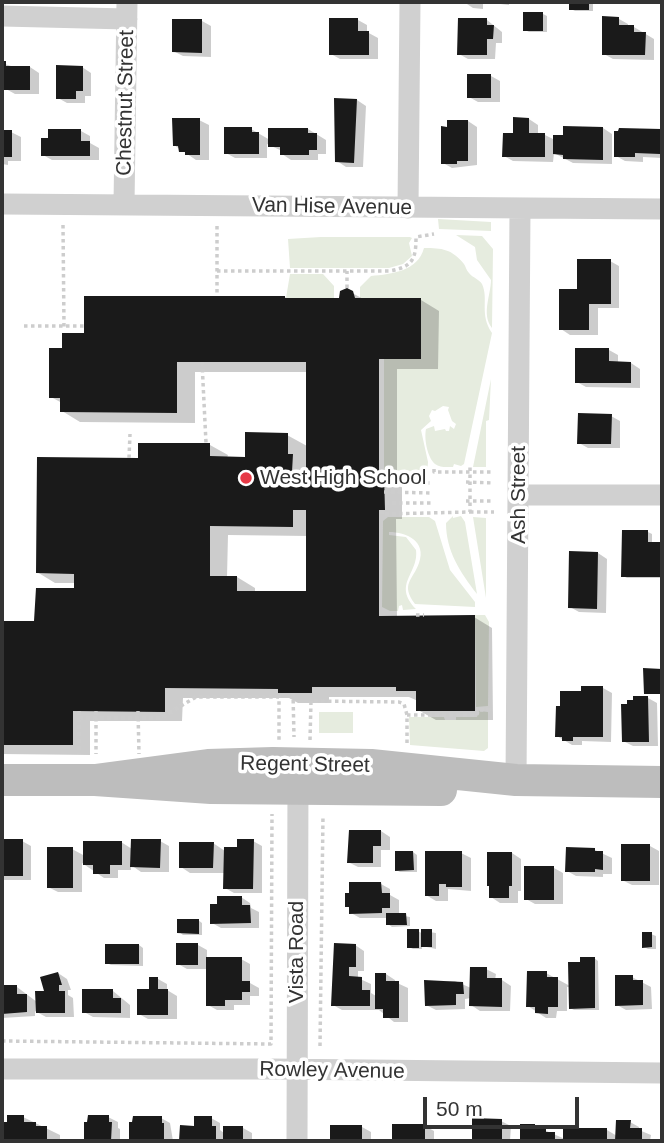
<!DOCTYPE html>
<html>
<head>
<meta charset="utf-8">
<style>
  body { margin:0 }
  #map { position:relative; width:664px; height:1143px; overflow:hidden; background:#fff; font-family:Helvetica,sans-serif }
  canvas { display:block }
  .frame { position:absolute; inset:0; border:4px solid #333; pointer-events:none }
  .scale { position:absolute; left:423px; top:1097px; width:156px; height:32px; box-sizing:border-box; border:4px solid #333; border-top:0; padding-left:9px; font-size:21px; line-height:24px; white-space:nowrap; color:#333; -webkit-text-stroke:5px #fff; paint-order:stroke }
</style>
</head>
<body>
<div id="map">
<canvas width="664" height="1143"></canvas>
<div class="frame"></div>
<div class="scale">50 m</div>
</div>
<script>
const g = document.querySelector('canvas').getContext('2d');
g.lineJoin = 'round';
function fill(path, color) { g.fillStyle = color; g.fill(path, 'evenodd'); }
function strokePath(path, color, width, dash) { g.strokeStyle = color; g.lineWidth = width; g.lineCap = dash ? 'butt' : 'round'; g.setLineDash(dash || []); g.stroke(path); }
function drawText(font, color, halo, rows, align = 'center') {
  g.font = font + ' Helvetica,sans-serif'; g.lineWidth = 7; g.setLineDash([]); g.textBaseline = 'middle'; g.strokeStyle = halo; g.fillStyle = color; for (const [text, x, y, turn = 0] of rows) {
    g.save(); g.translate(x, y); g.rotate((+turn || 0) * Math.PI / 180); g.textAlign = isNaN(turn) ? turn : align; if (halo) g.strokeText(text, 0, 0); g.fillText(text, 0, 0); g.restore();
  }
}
fill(new Path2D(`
  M 438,219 L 491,222 L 491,231 L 439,229 Z
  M 456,235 L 482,236 L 493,249 L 492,328 C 481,314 491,295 491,280 L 477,260 L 475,247 Z
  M 321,237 L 410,237 L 412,238 L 409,243 L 412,256 L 403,264 L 389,268 L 290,268 L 288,239 Z
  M 424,248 C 442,248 452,249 464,264 C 466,267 466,270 469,273 C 473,278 479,279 482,284 C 489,299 479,314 492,333 L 464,464 L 461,466 L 454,464 L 453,467 C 447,467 440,468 435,464 C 427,457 424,438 426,429 L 434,426 L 435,431 L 445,429 L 446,431 L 449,431 L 450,426 L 454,429 L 456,424 L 452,421 L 448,410 L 449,407 L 443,406 L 435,411 L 432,410 L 429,416 L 431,421 L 421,430 L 428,462 L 427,475 L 407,475 L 405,471 L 389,470 L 386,474 L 384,471 L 384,359 L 421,359 L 421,299 L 360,298 L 360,287 L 371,276 C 392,274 418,271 424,248 Z
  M 290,274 L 323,274 L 334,286 L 334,298 L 286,298 Z
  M 491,379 L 489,420 L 486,421 L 486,467 L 473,467 Z
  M 453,516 L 453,518 L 461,516 L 465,522 L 477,594 C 460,572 446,551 446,523 Z
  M 388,517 L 429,517 L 435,521 L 450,570 L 475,602 L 475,607 L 415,604 C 400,584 413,580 419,563 C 427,541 406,532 389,532 L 389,535 L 406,537 L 416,550 C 419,574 392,584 416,609 L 403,610 L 402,605 L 399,606 L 398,611 L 390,611 L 382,607 L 383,521 Z
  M 473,517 L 486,518 L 486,598 Z
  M 475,615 L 485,615 L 489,622 L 488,706 L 476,707 Z
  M 479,711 L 488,712 L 488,748 L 484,751 L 410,745 L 409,717 L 444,717 L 445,720 L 456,720 L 456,717 L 477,717 Z
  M 319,712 L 353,712 L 353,733 L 319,733 Z`), '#e6ecdf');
fill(new Path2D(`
  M 464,2 L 509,2 L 509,5 L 483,2 L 483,9 L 473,8 Z
  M 571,2 L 593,2 L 593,11 L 575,11 L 571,9 Z
  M 525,14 L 543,14 L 547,16 L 547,32 L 529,32 L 525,30 Z
  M 619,19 L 628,24 L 628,27 L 634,27 L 654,39 L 654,60 L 613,59 L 604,54 Z
  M 358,20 L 367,25 L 367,32 L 378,38 L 378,59 L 340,59 L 331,54 Z
  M 487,20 L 502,32 L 502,43 L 496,43 L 495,59 L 468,59 L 459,54 Z
  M 202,21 L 211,26 L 211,57 L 183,56 L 173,51 Z
  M 2,63 L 14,67 L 30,67 L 39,73 L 39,94 L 15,94 L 6,89 L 2,84 Z
  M 82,67 L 91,73 L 91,96 L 85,96 L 85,103 L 67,103 L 58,98 Z
  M 491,76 L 500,81 L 500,102 L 478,102 L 469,97 Z
  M 357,100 L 366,106 L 363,167 L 346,167 L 337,161 Z
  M 529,119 L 538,125 L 538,135 L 545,135 L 555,140 L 603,128 L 612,134 L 612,164 L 573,163 L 554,153 L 553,162 L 513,161 L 504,156 L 515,134 Z
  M 199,120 L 209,125 L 209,160 L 196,160 L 174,145 Z
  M 468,121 L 477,127 L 477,165 L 452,168 L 443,163 Z
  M 251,129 L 270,140 L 308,129 L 326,140 L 326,154 L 318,154 L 318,160 L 291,160 L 282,154 L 282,151 L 267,144 L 267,158 L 235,158 L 226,153 Z
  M 660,130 L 662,132 L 662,158 L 643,157 L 643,162 L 625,161 L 616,156 Z
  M 81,131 L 90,136 L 90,143 L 99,148 L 99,160 L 52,160 L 43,155 Z
  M 2,132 L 11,132 L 21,137 L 21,161 L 8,161 L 8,165 L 2,164 Z
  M 610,261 L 619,266 L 619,308 L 598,308 L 598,335 L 570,335 L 561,329 Z
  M 347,290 L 365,300 L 421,300 L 439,311 L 438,369 L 397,369 L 397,484 L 402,487 L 402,519 L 396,519 L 397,617 L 474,617 L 492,628 L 493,720 L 436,720 L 418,710 L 418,701 L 409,697 L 329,697 L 329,703 L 298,703 L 289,698 L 183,698 L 182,721 L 90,721 L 90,755 L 2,754 L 2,623 L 36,623 L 76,590 L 76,583 L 55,583 L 37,572 L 139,460 L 210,445 L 228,455 L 227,458 L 247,459 L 287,435 L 307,446 L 308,372 L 195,372 L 195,423 L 80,422 L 62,411 L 62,403 L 51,397 L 64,350 L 86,335 L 285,297 L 289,300 L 340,300 ZM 228,535 L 308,536 L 307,592 L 255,592 L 255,588 L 237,577 L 227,577 Z
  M 609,350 L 618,355 L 618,363 L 631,363 L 640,369 L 640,388 L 586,387 L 577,382 Z
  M 611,416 L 620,421 L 620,448 L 588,448 L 579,443 Z
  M 648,532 L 652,534 L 652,543 L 662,545 L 662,578 L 627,578 L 623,576 Z
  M 598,553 L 607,559 L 606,613 L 579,612 L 570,607 Z
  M 603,688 L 612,693 L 611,742 L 582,741 L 582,745 L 572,745 L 557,736 L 561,707 L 583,693 Z
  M 648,698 L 657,703 L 658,746 L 633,746 L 623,741 Z
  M 381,831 L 390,837 L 390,850 L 381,850 L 381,867 L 358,867 L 348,862 Z
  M 22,841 L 31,846 L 31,880 L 2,880 L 2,848 Z
  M 160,841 L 169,846 L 169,872 L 141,872 L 131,865 L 131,870 L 118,870 L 118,878 L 104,878 L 82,863 L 82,892 L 58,892 L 48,887 L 72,849 L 85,856 L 121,842 L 132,849 Z
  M 253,841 L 262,846 L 262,893 L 234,893 L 225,888 L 225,873 L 190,873 L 181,867 L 213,843 L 225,851 L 239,849 Z
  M 650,846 L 659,851 L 659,885 L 632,885 L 622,880 Z
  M 595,850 L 612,858 L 612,874 L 603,874 L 603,877 L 576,876 L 567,871 Z
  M 413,852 L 417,855 L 417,872 L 400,872 L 396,870 Z
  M 461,853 L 471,858 L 471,891 L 448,889 L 448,901 L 436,901 L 426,895 Z
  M 512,853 L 521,859 L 521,891 L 518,891 L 518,903 L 500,903 L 491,897 L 491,887 Z
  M 554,868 L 563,873 L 563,904 L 535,904 L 526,899 Z
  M 381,884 L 390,889 L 390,895 L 399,900 L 399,915 L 410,917 L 410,926 L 392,927 L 388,924 L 388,918 L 360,918 L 351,913 L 351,909 L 347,906 Z
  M 241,897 L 250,903 L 251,908 L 259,912 L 259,928 L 221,928 L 212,923 Z
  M 198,920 L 202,923 L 202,935 L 183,935 L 179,932 Z
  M 418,931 L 423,934 L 423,931 L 436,933 L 436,949 L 422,946 L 422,949 L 413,949 L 409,947 Z
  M 651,934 L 656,936 L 656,949 L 648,949 L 644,947 Z
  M 139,945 L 143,948 L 143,966 L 111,965 L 107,963 Z
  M 198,945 L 207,950 L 207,959 L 241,959 L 250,964 L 250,983 L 259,988 L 259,996 L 250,996 L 250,1005 L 234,1005 L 234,1010 L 217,1010 L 208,1005 L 208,969 L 187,969 L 178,964 Z
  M 355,945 L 364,951 L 364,971 L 358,971 L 358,978 L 371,984 L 371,993 L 376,996 L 386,974 L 395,980 L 395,982 L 408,988 L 408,1022 L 394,1022 L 379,1010 L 342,1010 L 333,1005 Z
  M 594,958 L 598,961 L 599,1010 L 574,1010 L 570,1008 L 570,987 L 567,987 L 567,1011 L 557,1011 L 556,1018 L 546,1018 L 528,1006 L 546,973 L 570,986 L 582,964 Z
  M 486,969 L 496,974 L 495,980 L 502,980 L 511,986 L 510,1011 L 480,1011 L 471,1005 L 471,998 L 465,999 L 465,1009 L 436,1010 L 426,1005 L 426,982 L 455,981 L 471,988 Z
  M 58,973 L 67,979 L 71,990 L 68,990 L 68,995 L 73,998 L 74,1017 L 46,1017 L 35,1011 L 35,1016 L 2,1018 L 2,987 L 17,987 L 37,1002 L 46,993 Z
  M 632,977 L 651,987 L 652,1009 L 626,1010 L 617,1005 Z
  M 158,979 L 167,984 L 167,990 L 177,996 L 177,1019 L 148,1019 L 139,1014 Z
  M 113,991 L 130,1005 L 130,1018 L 93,1017 L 84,1012 Z
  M 23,1117 L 60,1135 L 60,1141 L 2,1141 L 2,1124 L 8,1124 Z
  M 108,1117 L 118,1122 L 118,1128 L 120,1129 L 120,1141 L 85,1141 L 86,1124 Z
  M 161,1118 L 170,1123 L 173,1141 L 131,1141 L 131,1124 Z
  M 211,1118 L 220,1123 L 220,1130 L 224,1133 L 243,1128 L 252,1133 L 252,1141 L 181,1141 L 181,1127 L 196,1128 Z
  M 474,1120 L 501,1121 L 511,1126 L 510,1141 L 474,1141 Z
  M 630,1122 L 639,1127 L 639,1130 L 651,1135 L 650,1141 L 522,1141 L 522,1126 L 535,1126 L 565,1139 L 607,1130 L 617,1136 Z
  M 394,1126 L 425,1126 L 434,1131 L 434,1141 L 394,1141 Z
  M 332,1127 L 362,1127 L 371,1132 L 371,1141 L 332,1141 Z`), '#0003');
fill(new Path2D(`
  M 569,2 L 589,2 L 589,10 L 569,10 Z
  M 523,12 L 543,12 L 543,31 L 523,31 Z
  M 602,16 L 619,17 L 619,25 L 634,25 L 634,32 L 646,32 L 645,55 L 602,55 Z
  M 329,18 L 358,18 L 358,31 L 369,31 L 369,55 L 329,55 Z
  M 458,18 L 487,18 L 487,25 L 494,25 L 493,39 L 487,39 L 487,55 L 457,55 Z
  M 172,19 L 202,19 L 202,53 L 172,52 Z
  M 2,61 L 6,61 L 6,66 L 30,66 L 30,90 L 4,90 Z
  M 56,65 L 83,66 L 83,91 L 76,91 L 76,99 L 56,99 Z
  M 467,74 L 491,74 L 491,98 L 467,98 Z
  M 334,98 L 357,99 L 354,163 L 335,162 Z
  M 513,117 L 529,118 L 529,133 L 545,133 L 545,157 L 502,157 L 503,133 L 513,133 Z
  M 172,118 L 200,118 L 200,155 L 185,155 L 185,152 L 179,152 L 178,146 L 173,146 Z
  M 447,120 L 468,120 L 468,161 L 457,161 L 457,164 L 441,164 L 441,126 L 447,127 Z
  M 563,126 L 603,127 L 603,160 L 563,159 L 563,155 L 553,154 L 553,135 L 563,135 Z
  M 224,127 L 252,127 L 252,132 L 259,132 L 259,154 L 224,154 Z
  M 268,128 L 308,128 L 308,133 L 317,133 L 317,150 L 309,150 L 309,155 L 280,155 L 280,147 L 268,147 Z
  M 619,128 L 661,129 L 660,154 L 635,153 L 635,157 L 614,157 L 614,131 L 618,131 Z
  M 48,129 L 81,129 L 81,141 L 90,141 L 90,156 L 41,156 L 41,138 L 48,138 Z
  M 2,130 L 12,130 L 12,157 L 2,157 Z
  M 577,259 L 611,259 L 611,304 L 589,304 L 589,330 L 559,330 L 559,289 L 577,289 Z
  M 347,288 L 353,291 L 355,298 L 421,298 L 421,359 L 379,359 L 379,474 L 384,474 L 385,510 L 379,510 L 379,616 L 475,615 L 475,711 L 416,711 L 416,691 L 396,691 L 396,687 L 312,687 L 312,693 L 278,693 L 278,689 L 165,688 L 165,712 L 73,711 L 73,745 L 2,745 L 2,621 L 34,621 L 36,588 L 74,588 L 74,574 L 36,573 L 37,457 L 138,458 L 138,443 L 210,443 L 210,456 L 245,457 L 245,432 L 288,433 L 288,454 L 293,454 L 292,472 L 306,472 L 306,362 L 177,362 L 177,413 L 60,412 L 60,398 L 49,398 L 49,348 L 62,348 L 62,333 L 84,333 L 84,296 L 285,296 L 285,298 L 339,298 L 340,291 ZM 293,510 L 306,510 L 306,591 L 237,591 L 237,576 L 210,576 L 210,526 L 293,527 Z
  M 575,348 L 609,348 L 609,361 L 631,362 L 631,383 L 575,383 Z
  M 578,413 L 612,414 L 611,444 L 577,444 Z
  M 622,530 L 648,530 L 648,542 L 661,542 L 661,577 L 621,577 Z
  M 569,551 L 598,552 L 597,609 L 568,608 Z
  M 643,668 L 662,669 L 662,694 L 644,694 Z
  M 581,686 L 603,686 L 603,737 L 573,737 L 573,741 L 562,741 L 562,737 L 555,737 L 556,706 L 560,706 L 560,691 L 581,691 Z
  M 633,696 L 648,696 L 649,742 L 622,742 L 621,704 L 627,704 L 627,700 L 633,700 Z
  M 349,830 L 381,830 L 381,846 L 373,846 L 373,863 L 347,863 Z
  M 3,839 L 23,839 L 23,876 L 2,876 Z
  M 131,839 L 161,839 L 160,868 L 130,867 Z
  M 237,839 L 254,839 L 253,889 L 223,889 L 224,847 L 237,847 Z
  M 83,841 L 122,841 L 122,865 L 110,865 L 110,874 L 93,874 L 93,865 L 83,865 Z
  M 179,842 L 214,842 L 213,868 L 179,868 Z
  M 621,844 L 650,844 L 650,881 L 621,881 Z
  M 47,847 L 73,847 L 73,888 L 47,888 Z
  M 566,847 L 595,848 L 595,851 L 603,851 L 603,870 L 595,869 L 595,872 L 565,872 Z
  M 395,851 L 413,851 L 414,870 L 395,871 Z
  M 425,851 L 462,851 L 462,887 L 446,887 L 446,884 L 439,884 L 439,896 L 425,896 Z
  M 487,852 L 512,852 L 512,886 L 509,886 L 509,898 L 489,898 L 489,886 L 487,886 Z
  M 524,866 L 554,866 L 554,900 L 524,900 Z
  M 349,882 L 381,882 L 382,893 L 390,893 L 390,908 L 382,908 L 382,913 L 349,914 L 349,907 L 345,907 L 345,893 L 349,893 Z
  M 217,896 L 242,896 L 242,905 L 250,905 L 251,923 L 210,924 L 210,904 L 217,904 Z
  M 386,913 L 406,913 L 407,925 L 386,925 Z
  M 177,919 L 199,919 L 199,934 L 177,933 Z
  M 407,929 L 419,929 L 419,948 L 407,948 Z
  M 421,929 L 432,929 L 432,947 L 421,947 Z
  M 642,932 L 652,932 L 652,947 L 642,948 Z
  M 176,943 L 198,943 L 198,965 L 176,965 Z
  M 334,943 L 356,944 L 356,967 L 349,967 L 349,976 L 362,977 L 362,990 L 370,990 L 370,1006 L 331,1006 Z
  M 105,944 L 139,944 L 139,964 L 105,964 Z
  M 206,957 L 242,957 L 242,981 L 250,981 L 250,992 L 242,992 L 242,1000 L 225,1000 L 225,1006 L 206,1006 Z
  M 580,957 L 595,957 L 595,1008 L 569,1009 L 568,962 L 580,962 Z
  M 470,967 L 487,967 L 487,978 L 502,978 L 502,1007 L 469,1006 Z
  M 527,971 L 547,971 L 547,977 L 558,977 L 558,1007 L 548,1007 L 548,1014 L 535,1013 L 535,1007 L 526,1007 Z
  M 58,972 L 62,985 L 59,985 L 59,991 L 65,991 L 65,1013 L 36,1013 L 35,991 L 44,991 L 40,977 Z
  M 375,973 L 386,973 L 386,981 L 399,981 L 399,1018 L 383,1018 L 383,1009 L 375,1009 Z
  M 615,975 L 633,975 L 633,980 L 643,980 L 643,1005 L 615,1006 Z
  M 149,977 L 158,977 L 158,989 L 168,989 L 168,1015 L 137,1015 L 137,989 L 149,989 Z
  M 424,980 L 463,982 L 464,994 L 456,994 L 456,1005 L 425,1006 Z
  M 2,985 L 17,985 L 17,994 L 27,994 L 27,1012 L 2,1014 Z
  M 82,989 L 113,989 L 113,998 L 121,998 L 121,1013 L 82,1013 Z
  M 7,1115 L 24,1115 L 24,1122 L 36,1122 L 36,1126 L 47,1126 L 47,1141 L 2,1141 L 2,1122 L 7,1122 Z
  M 88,1115 L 109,1115 L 109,1122 L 112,1122 L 111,1141 L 84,1141 L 84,1122 L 87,1122 Z
  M 133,1116 L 162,1116 L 162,1123 L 164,1123 L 164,1141 L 129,1141 L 129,1122 L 132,1122 Z
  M 194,1116 L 212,1116 L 212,1126 L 216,1126 L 216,1141 L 179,1141 L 180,1125 L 194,1126 Z
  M 472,1118 L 502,1119 L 502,1141 L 472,1141 Z
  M 616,1120 L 631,1120 L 630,1128 L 642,1128 L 642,1141 L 615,1141 Z
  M 392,1124 L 425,1124 L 425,1141 L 392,1141 Z
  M 520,1124 L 535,1124 L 535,1129 L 546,1128 L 546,1132 L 555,1132 L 555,1141 L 520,1141 Z
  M 330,1125 L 362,1125 L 362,1141 L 330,1141 Z
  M 223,1126 L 243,1126 L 243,1141 L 223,1141 Z
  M 563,1128 L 607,1128 L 607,1141 L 563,1141 Z`), '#1a1a1a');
strokePath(new Path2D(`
  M 63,225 L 64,327
  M 217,226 L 217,296
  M 217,271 L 389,271 C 413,267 416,259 416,237 L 434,234
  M 347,288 L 347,271
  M 24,326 L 84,326
  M 202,362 L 206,443
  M 129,458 L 130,434
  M 434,469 L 434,472 L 494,472
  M 384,482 L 432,483
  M 466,482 L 494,483
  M 384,492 L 432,493
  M 466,501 L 494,501
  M 385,503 L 432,503
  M 382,510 L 382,514 L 470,512 L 470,467
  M 470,512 L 494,512
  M 416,615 L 424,615
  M 293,693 L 294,737
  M 79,711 L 79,754
  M 79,718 L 161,718 L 196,697 L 279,697 L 279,740
  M 310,740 L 311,701 L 399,702 L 404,704 L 407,715
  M 407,743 L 407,715 L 477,715 L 478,710 L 491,710
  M 2,1041 L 271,1044 L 272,814
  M 320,1046 L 323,815`), '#cdcdcd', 3.5, [3.5, 3.5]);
strokePath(new Path2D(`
  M 2,16 L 127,19
  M 2,204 L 662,209
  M 124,204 L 127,2
  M 408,208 L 410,2
  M 519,495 L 662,495
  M 516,780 L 520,209
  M 2,1069 L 270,1069 L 662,1073
  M 297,1141 L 298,776`), '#d0d0d0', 21);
strokePath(new Path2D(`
  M 2,780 L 95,780 L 211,788 L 441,790
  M 95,780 L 208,765 L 273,763 L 371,765 L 516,780 L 662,782`), '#bdbdbd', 32);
strokePath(new Path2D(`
  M 96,711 L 96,754
  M 138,711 L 139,754`), '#cdcdcd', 3.5, [3.5, 3.5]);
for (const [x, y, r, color] of [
  [246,478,7,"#e63946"]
]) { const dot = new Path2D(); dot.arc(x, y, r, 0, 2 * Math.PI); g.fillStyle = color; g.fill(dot); strokePath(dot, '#fff', 2.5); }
drawText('21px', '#333', '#fff', [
  ["Chestnut Street",126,103,-89],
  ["Van Hise Avenue",332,207,1],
  ["Ash Street",519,495,-90],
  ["Regent Street",305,765,1],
  ["Vista Road",297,952,-90],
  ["Rowley Avenue",332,1071,1]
]);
drawText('21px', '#333', '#fff', [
  ["West High School",260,478]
], 'left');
</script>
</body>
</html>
